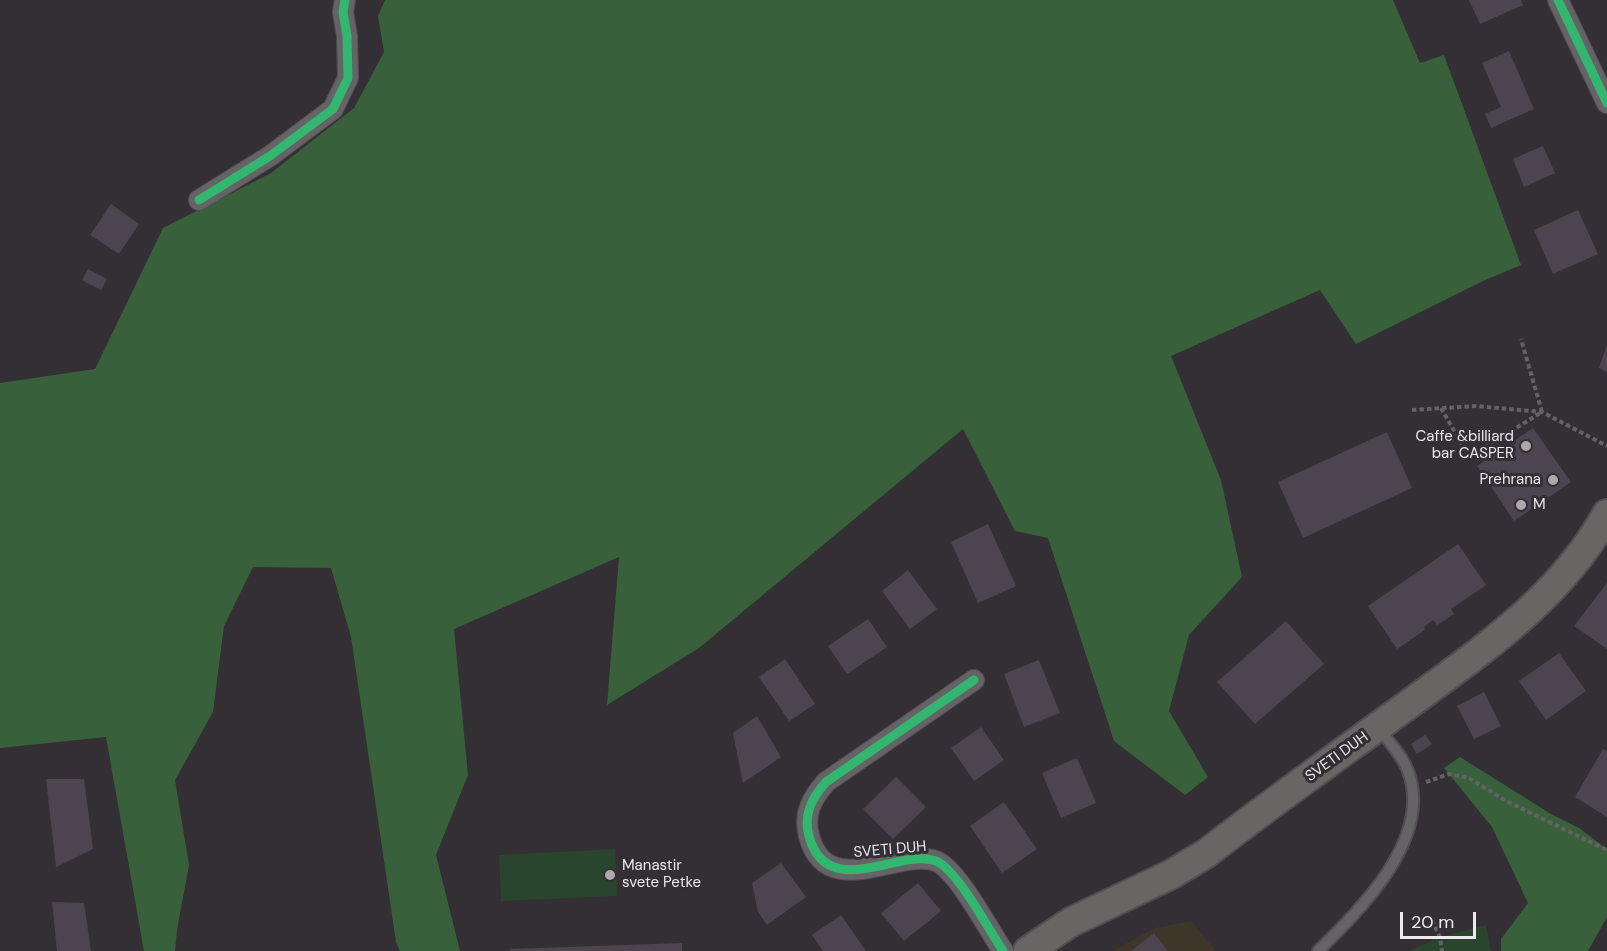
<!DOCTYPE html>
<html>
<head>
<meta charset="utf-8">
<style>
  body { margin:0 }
  #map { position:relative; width:1607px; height:951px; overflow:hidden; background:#332f34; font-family:"DM Sans",sans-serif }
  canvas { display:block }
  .scale { position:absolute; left:1400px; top:912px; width:76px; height:27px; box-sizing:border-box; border:3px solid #ede9ee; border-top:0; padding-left:8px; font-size:18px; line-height:21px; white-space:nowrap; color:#ede9ee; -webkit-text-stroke:4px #342e35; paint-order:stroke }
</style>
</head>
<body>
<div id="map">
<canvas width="1607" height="951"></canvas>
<div class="scale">20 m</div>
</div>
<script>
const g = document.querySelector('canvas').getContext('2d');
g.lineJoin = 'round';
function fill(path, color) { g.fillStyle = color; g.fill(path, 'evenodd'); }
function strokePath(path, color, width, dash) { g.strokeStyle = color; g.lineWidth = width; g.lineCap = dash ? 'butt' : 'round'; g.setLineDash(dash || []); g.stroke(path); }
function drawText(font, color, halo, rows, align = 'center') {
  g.font = font + ' "DM Sans",sans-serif'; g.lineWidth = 6; g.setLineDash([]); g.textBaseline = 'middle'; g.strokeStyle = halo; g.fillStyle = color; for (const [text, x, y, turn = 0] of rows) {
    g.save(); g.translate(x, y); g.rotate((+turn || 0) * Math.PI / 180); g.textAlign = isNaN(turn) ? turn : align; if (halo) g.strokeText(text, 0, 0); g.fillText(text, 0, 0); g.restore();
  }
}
fill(new Path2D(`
  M 1191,921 L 1216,951 L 1112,951 L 1155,928 Z`), '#3f3529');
fill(new Path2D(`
  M 615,849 L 617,896 L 501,901 L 499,855 Z
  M 1486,925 L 1491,951 L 1409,951 L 1440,937 Z`), '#2a452d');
fill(new Path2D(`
  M 385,0 L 1393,0 L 1420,63 L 1444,55 L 1521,265 L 1483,281 L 1356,344 L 1320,290 L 1171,356 L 1221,480 L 1242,577 L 1189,635 L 1169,711 L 1208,777 L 1185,795 L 1114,741 L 1048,538 L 1015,531 L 963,429 L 699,648 L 607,705 L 619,557 L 454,629 L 468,775 L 436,855 L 460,951 L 400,951 L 396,942 L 351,637 L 331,568 L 253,567 L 224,626 L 213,712 L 175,780 L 189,865 L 177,930 L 175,951 L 144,951 L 106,737 L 0,748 L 0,383 L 95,369 L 163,228 L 271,173 L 354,108 L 384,52 L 378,16 Z
  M 1460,757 L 1551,814 L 1579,828 L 1607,849 L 1607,917 L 1588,951 L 1501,951 L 1501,939 L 1528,903 L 1492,827 L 1444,768 Z`), '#37603b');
fill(new Path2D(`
  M 1469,0 L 1521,0 L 1523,5 L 1480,24 Z
  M 1509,51 L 1534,109 L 1491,128 L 1485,114 L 1501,107 L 1482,63 Z
  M 1543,146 L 1555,173 L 1524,187 L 1513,159 Z
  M 111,204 L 139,224 L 119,254 L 90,235 Z
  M 1578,210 L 1598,254 L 1553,274 L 1534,230 Z
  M 88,269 L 107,279 L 101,290 L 82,280 Z
  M 1607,345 L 1607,372 L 1599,368 Z
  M 1533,428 L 1571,482 L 1514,521 L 1477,466 Z
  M 1387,432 L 1412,488 L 1303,538 L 1278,482 Z
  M 988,524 L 1016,586 L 978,603 L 951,542 Z
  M 1458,544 L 1486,585 L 1451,609 L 1454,614 L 1437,625 L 1433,620 L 1424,627 L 1425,630 L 1397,649 L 1368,606 Z
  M 908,570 L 937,609 L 910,629 L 882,591 Z
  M 1607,583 L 1607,649 L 1574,626 Z
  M 868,619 L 887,647 L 847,674 L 828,646 Z
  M 1286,621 L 1324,664 L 1255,724 L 1217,682 Z
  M 1559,653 L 1586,691 L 1546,720 L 1519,681 Z
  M 785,659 L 815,704 L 789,721 L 759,677 Z
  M 1039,660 L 1060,713 L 1024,727 L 1004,674 Z
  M 1484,692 L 1501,726 L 1474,739 L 1457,706 Z
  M 757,716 L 781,757 L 743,783 L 733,733 Z
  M 981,727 L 1004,760 L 974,781 L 951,748 Z
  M 1425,735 L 1432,744 L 1417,754 L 1411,744 Z
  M 1603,749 L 1607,751 L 1607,817 L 1575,797 Z
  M 1077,758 L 1096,803 L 1061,818 L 1042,773 Z
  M 896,777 L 926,807 L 893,839 L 863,809 Z
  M 46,779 L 84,779 L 93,849 L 56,867 Z
  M 1004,802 L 1037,849 L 1002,873 L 970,826 Z
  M 781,863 L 806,897 L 767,925 L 758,912 L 752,883 Z
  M 918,883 L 941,911 L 904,941 L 881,913 Z
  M 52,902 L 84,903 L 91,951 L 57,951 Z
  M 841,915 L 866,951 L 823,951 L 812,935 Z
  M 1154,933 L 1168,951 L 1131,951 Z
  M 682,943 L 682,951 L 510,951 L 510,949 Z`), '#4c454f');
const lane = new Path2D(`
  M 1318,951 C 1362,908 1433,838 1408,771 C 1402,755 1389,742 1379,729`);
const street = new Path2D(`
  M 1558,0 L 1607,103
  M 199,200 L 270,156 L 333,109 L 348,78 L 347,36 L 343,12 L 345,0
  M 974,680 L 826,782 C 812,798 803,814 809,836 C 827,904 904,845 938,862 C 959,873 989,930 1003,951`);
const secondary = new Path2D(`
  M 1028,951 L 1071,922 L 1172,874 L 1207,853 C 1271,803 1338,756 1405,707 C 1481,651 1560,599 1607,514`);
strokePath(lane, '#514e52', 14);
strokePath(street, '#514e52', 22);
strokePath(secondary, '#514e52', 32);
strokePath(new Path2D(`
  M 1441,408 L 1469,457 L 1542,412 L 1521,339
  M 1412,410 L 1476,406 L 1542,412 L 1607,446
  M 1426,782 L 1449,774 L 1469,778 L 1506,801 L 1607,850
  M 1432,920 L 1440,937 L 1442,951`), '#646265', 4, [4.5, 3]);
strokePath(lane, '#656365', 10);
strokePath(street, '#656365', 20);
strokePath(secondary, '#696565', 28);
strokePath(new Path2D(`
  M 1558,0 L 1607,103
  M 199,200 L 270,156 L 333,109 L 348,78 L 347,36 L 343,12 L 345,0
  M 974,680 L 826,782 C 812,798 803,814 809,836 C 827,904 904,845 938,862 C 959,873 989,930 1003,951`), '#33b770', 9);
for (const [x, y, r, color] of [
  [1526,446,6,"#aca8ad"],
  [1553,480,6,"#aca8ad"],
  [1521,505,6,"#aca8ad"],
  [610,875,6,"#aca8ad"]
]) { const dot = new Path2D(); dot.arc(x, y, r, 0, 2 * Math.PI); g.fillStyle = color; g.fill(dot); strokePath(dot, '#342e35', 2); }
drawText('15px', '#ede9ee', '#342e35', [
  ["Caffe &billiard",1514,437],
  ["bar CASPER",1514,454],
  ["Prehrana",1541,480],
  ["M",1533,505,"left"],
  ["Manastir",622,866,"left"],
  ["svete Petke",622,883,"left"]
], 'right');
drawText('15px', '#ede9ee', '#342e35', [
  ["SVETI DUH",1337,757,-36],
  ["SVETI DUH",890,850,-5]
]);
</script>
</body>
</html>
